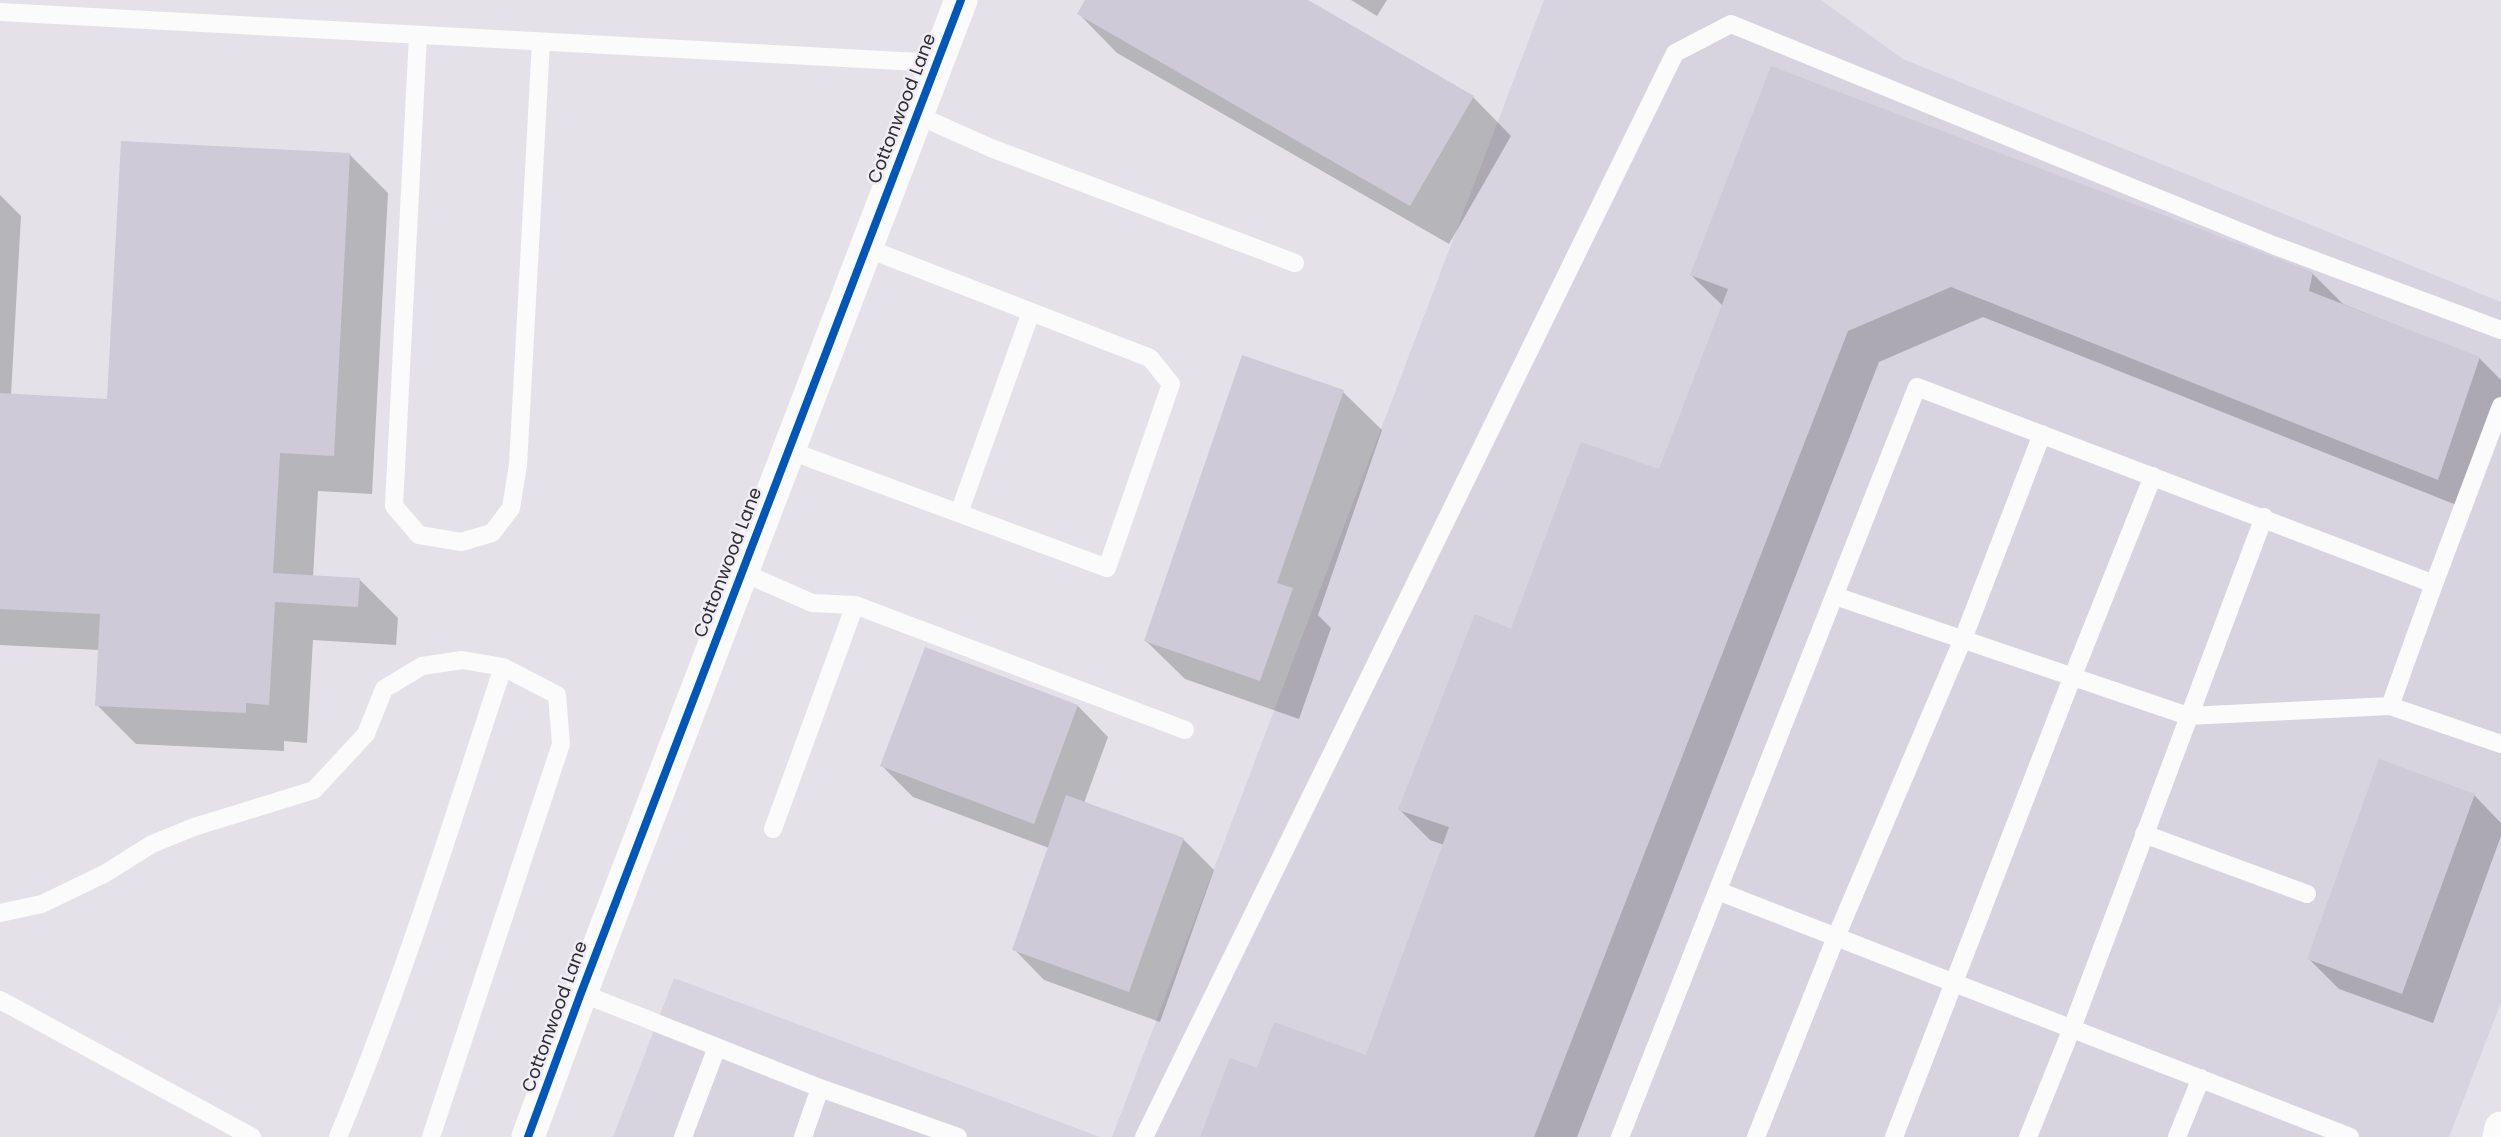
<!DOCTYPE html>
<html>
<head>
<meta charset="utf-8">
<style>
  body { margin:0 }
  canvas { display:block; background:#e4e2e8 }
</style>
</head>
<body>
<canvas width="2501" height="1137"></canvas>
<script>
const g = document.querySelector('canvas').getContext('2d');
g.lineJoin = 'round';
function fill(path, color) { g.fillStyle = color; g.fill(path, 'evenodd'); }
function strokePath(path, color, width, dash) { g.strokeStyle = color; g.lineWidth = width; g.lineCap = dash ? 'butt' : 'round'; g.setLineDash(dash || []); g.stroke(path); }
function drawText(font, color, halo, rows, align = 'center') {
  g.font = font + ' Poppins,sans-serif'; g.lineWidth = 5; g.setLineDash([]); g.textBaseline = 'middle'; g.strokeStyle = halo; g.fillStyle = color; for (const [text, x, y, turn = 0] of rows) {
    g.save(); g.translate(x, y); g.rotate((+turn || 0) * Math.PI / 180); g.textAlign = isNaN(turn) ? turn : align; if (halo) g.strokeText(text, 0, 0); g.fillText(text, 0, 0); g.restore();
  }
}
fill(new Path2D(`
  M 1544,0 L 1821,0 L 1903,59 L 2501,302 L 2501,1003 L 2449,1137 L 1112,1137 Z
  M 674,978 L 1100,1137 L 613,1137 Z`), '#d7d4e0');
fill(new Path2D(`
  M 1087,0 L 1305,0 L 1473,97 L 1511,136 L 1449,244 L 1117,53 L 1079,14 Z
  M 1351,0 L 1387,0 L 1377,16 Z
  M 349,154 L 388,193 L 372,494 L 318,491 L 313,577 L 359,579 L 398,618 L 396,645 L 313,640 L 307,743 L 284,741 L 284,751 L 136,744 L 97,705 L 100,650 L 0,645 L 0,195 L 21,216 L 11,395 L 109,400 Z
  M 2312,273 L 2343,304 L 2479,358 L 2501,380 L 2501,415 L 2469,510 L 1983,317 L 1879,362 L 1577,1137 L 1201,1137 L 1263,1072 L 1367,1057 L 1444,845 L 1430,840 L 1399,809 L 1512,631 L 1660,471 L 1723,306 L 1691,275 Z
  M 1343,392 L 1382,430 L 1318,615 L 1331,628 L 1299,719 L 1185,679 L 1146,641 Z
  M 926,649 L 1078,706 L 1108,737 L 1084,803 L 1183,839 L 1214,870 L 1160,1022 L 1044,980 L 1014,949 L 1049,848 L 913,797 L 882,766 Z
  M 2474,795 L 2501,823 L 2501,836 L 2433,1023 L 2339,989 L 2308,958 Z`), '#0003');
fill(new Path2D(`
  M 1085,0 L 1308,0 L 1474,96 L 1410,206 L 1077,14 Z
  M 1771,66 L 2313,272 L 2309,291 L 2480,357 L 2438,480 L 1951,287 L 1848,331 L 1534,1137 L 1200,1137 L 1230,1058 L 1257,1068 L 1274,1022 L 1366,1055 L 1449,827 L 1398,810 L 1475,614 L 1511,629 L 1581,442 L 1659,469 L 1728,289 L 1690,275 Z
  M 121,141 L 350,153 L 334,456 L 280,453 L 273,573 L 360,578 L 358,607 L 275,602 L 269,705 L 246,703 L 246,713 L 95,706 L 100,614 L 0,609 L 0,393 L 107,399 Z
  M 1242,355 L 1344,390 L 1277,583 L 1293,588 L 1260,681 L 1144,641 Z
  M 925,647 L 1078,705 L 1034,824 L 880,766 Z
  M 2379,759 L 2475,794 L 2402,994 L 2307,959 Z
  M 1066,795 L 1184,838 L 1129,992 L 1012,950 Z`), '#cecad7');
strokePath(new Path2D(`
  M 0,12 L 937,63
  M 418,35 L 394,506 L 419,535 L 461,542 L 492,533 L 511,508 L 518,465 L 541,42
  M 917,115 L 991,148 L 1295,263
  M 788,450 L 1107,568 L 1171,384 L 1150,358 L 866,248
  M 959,513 L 1031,312
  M 742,572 L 812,603 L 855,605 L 1185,730
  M 2434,584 L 2501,406
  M 1835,596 L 2188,716 L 2390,706 L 2501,744
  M 773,829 L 855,605
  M 2144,834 L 2307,894
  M 1718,891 L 2350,1137
  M 0,913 L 42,904 L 106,873 L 152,844 L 194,827 L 314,790 L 366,734 L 384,689 L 422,666 L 462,660 L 503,667 L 557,695 L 561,744 L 431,1137
  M 581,993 L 717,1047
  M 0,1000 L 252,1137
  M 338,1137 C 402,984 451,825 503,667
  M 683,1137 L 717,1047 L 820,1088 L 958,1137
  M 803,1137 L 820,1088
  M 1144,1137 L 1675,53 L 1731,24 L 2273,245 L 2501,330
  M 1620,1137 L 1917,387 L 2434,584 L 2390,706
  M 1756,1137 L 1836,937 L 1963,639 L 2042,434
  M 1894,1137 L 2072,678 L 2153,476
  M 2028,1137 L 2072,1028 L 2264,517
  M 2177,1137 L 2201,1078`), '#fbfbfc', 18);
strokePath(new Path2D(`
  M 528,1137 L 581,993 L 961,0
  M 2499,1137 L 2501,1128`), '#fbfbfc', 33);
strokePath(new Path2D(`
  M 528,1137 L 581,993 L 961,0`), '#0057b8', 8);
drawText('18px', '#2d2c30', '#f0edf7', [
  ["Cottonwood Lane",903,109,-69],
  ["Cottonwood Lane",729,563,-69],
  ["Cottonwood Lane",556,1017,-70]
]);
</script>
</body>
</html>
